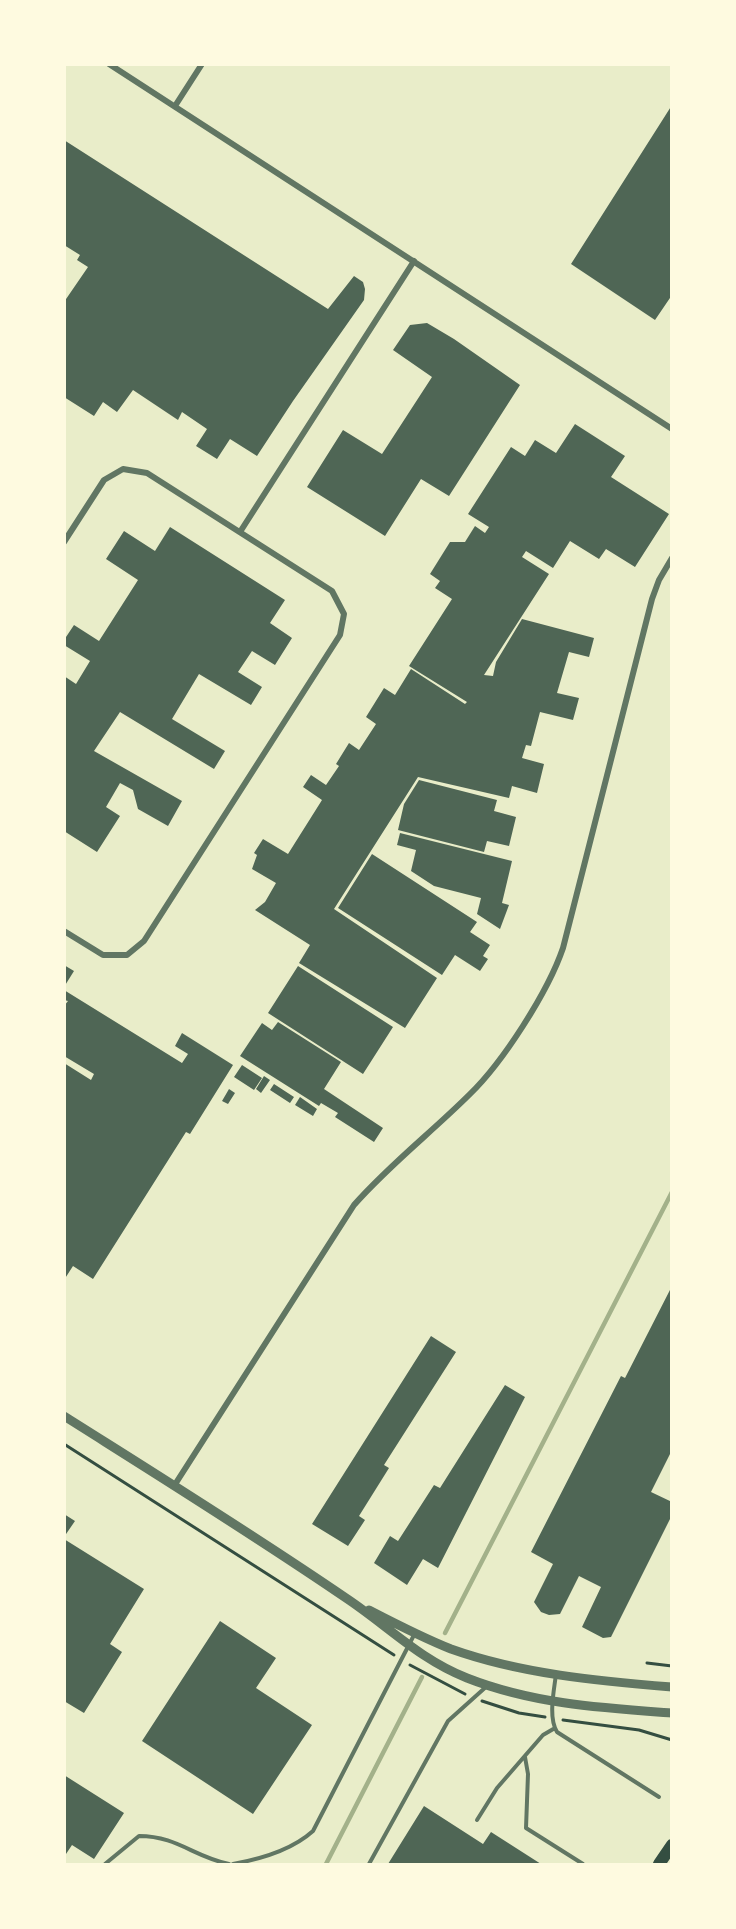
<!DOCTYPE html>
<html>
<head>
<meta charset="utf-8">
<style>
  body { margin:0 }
  #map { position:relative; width:736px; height:1929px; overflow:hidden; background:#e9edc9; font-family:Cabin,sans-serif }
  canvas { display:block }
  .frame { position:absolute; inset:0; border:66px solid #fefae0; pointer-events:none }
</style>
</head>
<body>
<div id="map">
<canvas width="736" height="1929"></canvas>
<div class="frame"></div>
</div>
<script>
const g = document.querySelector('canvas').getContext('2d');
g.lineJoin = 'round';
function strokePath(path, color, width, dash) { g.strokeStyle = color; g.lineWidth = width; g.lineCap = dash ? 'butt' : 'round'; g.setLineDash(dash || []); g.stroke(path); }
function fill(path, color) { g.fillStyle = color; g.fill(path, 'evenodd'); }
strokePath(new Path2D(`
  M 445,1633 L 672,1192
  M 326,1864 L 422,1677`), '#a3b18a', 4.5);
fill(new Path2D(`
  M 672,105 L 672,295 L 655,320 L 571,264 Z
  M 64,140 L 328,309 L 354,276 L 363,282 L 365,289 L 364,300 L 293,401 L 257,456 L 230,439 L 217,459 L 196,446 L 207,429 L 182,412 L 178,420 L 133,390 L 117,412 L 103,402 L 94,416 L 64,397 L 64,302 L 88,267 L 77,260 L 80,255 L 64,245 Z
  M 427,323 L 454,339 L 520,385 L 449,496 L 421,479 L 385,536 L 307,487 L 343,430 L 382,454 L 432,377 L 393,350 L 410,325 Z
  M 575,424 L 625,456 L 611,477 L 669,514 L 635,567 L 606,549 L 599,559 L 570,541 L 553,568 L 526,551 L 522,557 L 549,574 L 484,675 L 493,676 L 496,662 L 522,619 L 594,638 L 589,657 L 569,652 L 557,693 L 579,698 L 573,720 L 540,712 L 531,746 L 526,745 L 522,758 L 544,764 L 537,793 L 512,786 L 509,798 L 418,777 L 334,909 L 437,978 L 405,1028 L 299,963 L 310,945 L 255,910 L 265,902 L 276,883 L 252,869 L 257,855 L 254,853 L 263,839 L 288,854 L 322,800 L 303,787 L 311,775 L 326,785 L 339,766 L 336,764 L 349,743 L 359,750 L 376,724 L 366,717 L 384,688 L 395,695 L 411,669 L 465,704 L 467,702 L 409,666 L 452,599 L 435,588 L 440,581 L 430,574 L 450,542 L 465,542 L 475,526 L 485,533 L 489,527 L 468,514 L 511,447 L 525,456 L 535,440 L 556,453 Z
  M 170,527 L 285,600 L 270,623 L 292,638 L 275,665 L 252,651 L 238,672 L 262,687 L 251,705 L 199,674 L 172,719 L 225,751 L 214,769 L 120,712 L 94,751 L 182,801 L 168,826 L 138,809 L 133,790 L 120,783 L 106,807 L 120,816 L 97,852 L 64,831 L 64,676 L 76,684 L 90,661 L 64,645 L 64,640 L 74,625 L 99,641 L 138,580 L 106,559 L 124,531 L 155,551 Z
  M 419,780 L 497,800 L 494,811 L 516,817 L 509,846 L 487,841 L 484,852 L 398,830 L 404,804 Z
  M 400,833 L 512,861 L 502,903 L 509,905 L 500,929 L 477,914 L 481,898 L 434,886 L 411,871 L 416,850 L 397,845 Z
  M 372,854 L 477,922 L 470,932 L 490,945 L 483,956 L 488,959 L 480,971 L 455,955 L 442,975 L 338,908 Z
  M 64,965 L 74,971 L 64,987 Z
  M 298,966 L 393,1027 L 363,1074 L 268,1013 Z
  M 64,990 L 182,1063 L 188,1054 L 175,1046 L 182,1033 L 233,1065 L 190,1134 L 186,1132 L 93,1279 L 73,1266 L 64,1280 L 64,1063 L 91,1080 L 94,1074 L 64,1056 L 64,1006 L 68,1001 L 64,1000 Z
  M 278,1022 L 341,1062 L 324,1089 L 383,1128 L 374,1142 L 335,1117 L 338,1113 L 321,1103 L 319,1106 L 240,1056 L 262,1023 L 272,1030 Z
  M 242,1065 L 262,1078 L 254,1090 L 234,1077 Z
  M 264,1076 L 270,1080 L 261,1093 L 256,1089 Z
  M 274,1084 L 294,1097 L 290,1103 L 270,1090 Z
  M 229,1089 L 235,1093 L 228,1104 L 222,1101 Z
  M 300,1097 L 317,1109 L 313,1116 L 295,1105 Z
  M 672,1286 L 672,1450 L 651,1492 L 672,1502 L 672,1515 L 611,1637 L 603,1638 L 582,1627 L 601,1587 L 579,1576 L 560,1614 L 549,1615 L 541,1612 L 534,1602 L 553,1564 L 531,1552 L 621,1376 L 625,1378 Z
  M 431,1336 L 456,1352 L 384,1465 L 389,1468 L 359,1516 L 365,1520 L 348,1546 L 312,1524 Z
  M 505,1385 L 525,1397 L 438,1568 L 423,1559 L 407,1585 L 374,1563 L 390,1536 L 398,1541 L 434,1485 L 440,1488 Z
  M 64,1514 L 75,1521 L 64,1537 Z
  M 64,1539 L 144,1589 L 110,1644 L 122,1652 L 84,1713 L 64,1701 Z
  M 220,1621 L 276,1658 L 256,1688 L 312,1725 L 253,1814 L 142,1741 Z
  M 64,1775 L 124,1813 L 94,1859 L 72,1845 L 64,1857 Z
  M 424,1806 L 483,1844 L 491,1832 L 541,1864 L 388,1864 Z`), '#4f6655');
strokePath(new Path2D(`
  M 64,1444 L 394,1655
  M 647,1663 L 672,1666
  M 410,1665 L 465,1694
  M 482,1701 L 519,1713 L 545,1717
  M 563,1720 L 639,1730 L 672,1740`), '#344e41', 3);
strokePath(new Path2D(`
  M 556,1674 C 554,1691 548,1717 557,1732 L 659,1797
  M 525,1757 L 528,1774 L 526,1828 L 583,1864
  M 477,1820 L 497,1788 L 543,1735 L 555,1728
  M 105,1864 L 139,1836 C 177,1836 194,1857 229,1864
  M 233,1864 C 261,1859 292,1850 313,1831 L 414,1635
  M 369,1864 L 448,1721 L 487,1686`), '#617663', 4);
strokePath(new Path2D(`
  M 109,64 L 672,429
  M 175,106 L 202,64
  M 240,532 L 414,261
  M 64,542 L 104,480 L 123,469 L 147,473 L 332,591 L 344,614 L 340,635 L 144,941 L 127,955 L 103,955 L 64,931
  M 174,1486 L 354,1205 C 390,1164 432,1132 470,1094 C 503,1062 548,992 563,948 L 652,599 L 659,580 L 672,558`), '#617663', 6);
strokePath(new Path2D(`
  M 64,1416 C 159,1476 254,1535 346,1598 C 388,1626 419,1659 467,1678 C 533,1704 602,1708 672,1713
  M 369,1610 C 396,1624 423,1638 451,1649 C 521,1674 598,1681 672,1687`), '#617663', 9);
strokePath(new Path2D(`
  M 659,1864 L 672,1845`), '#344e41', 12);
</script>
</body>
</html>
